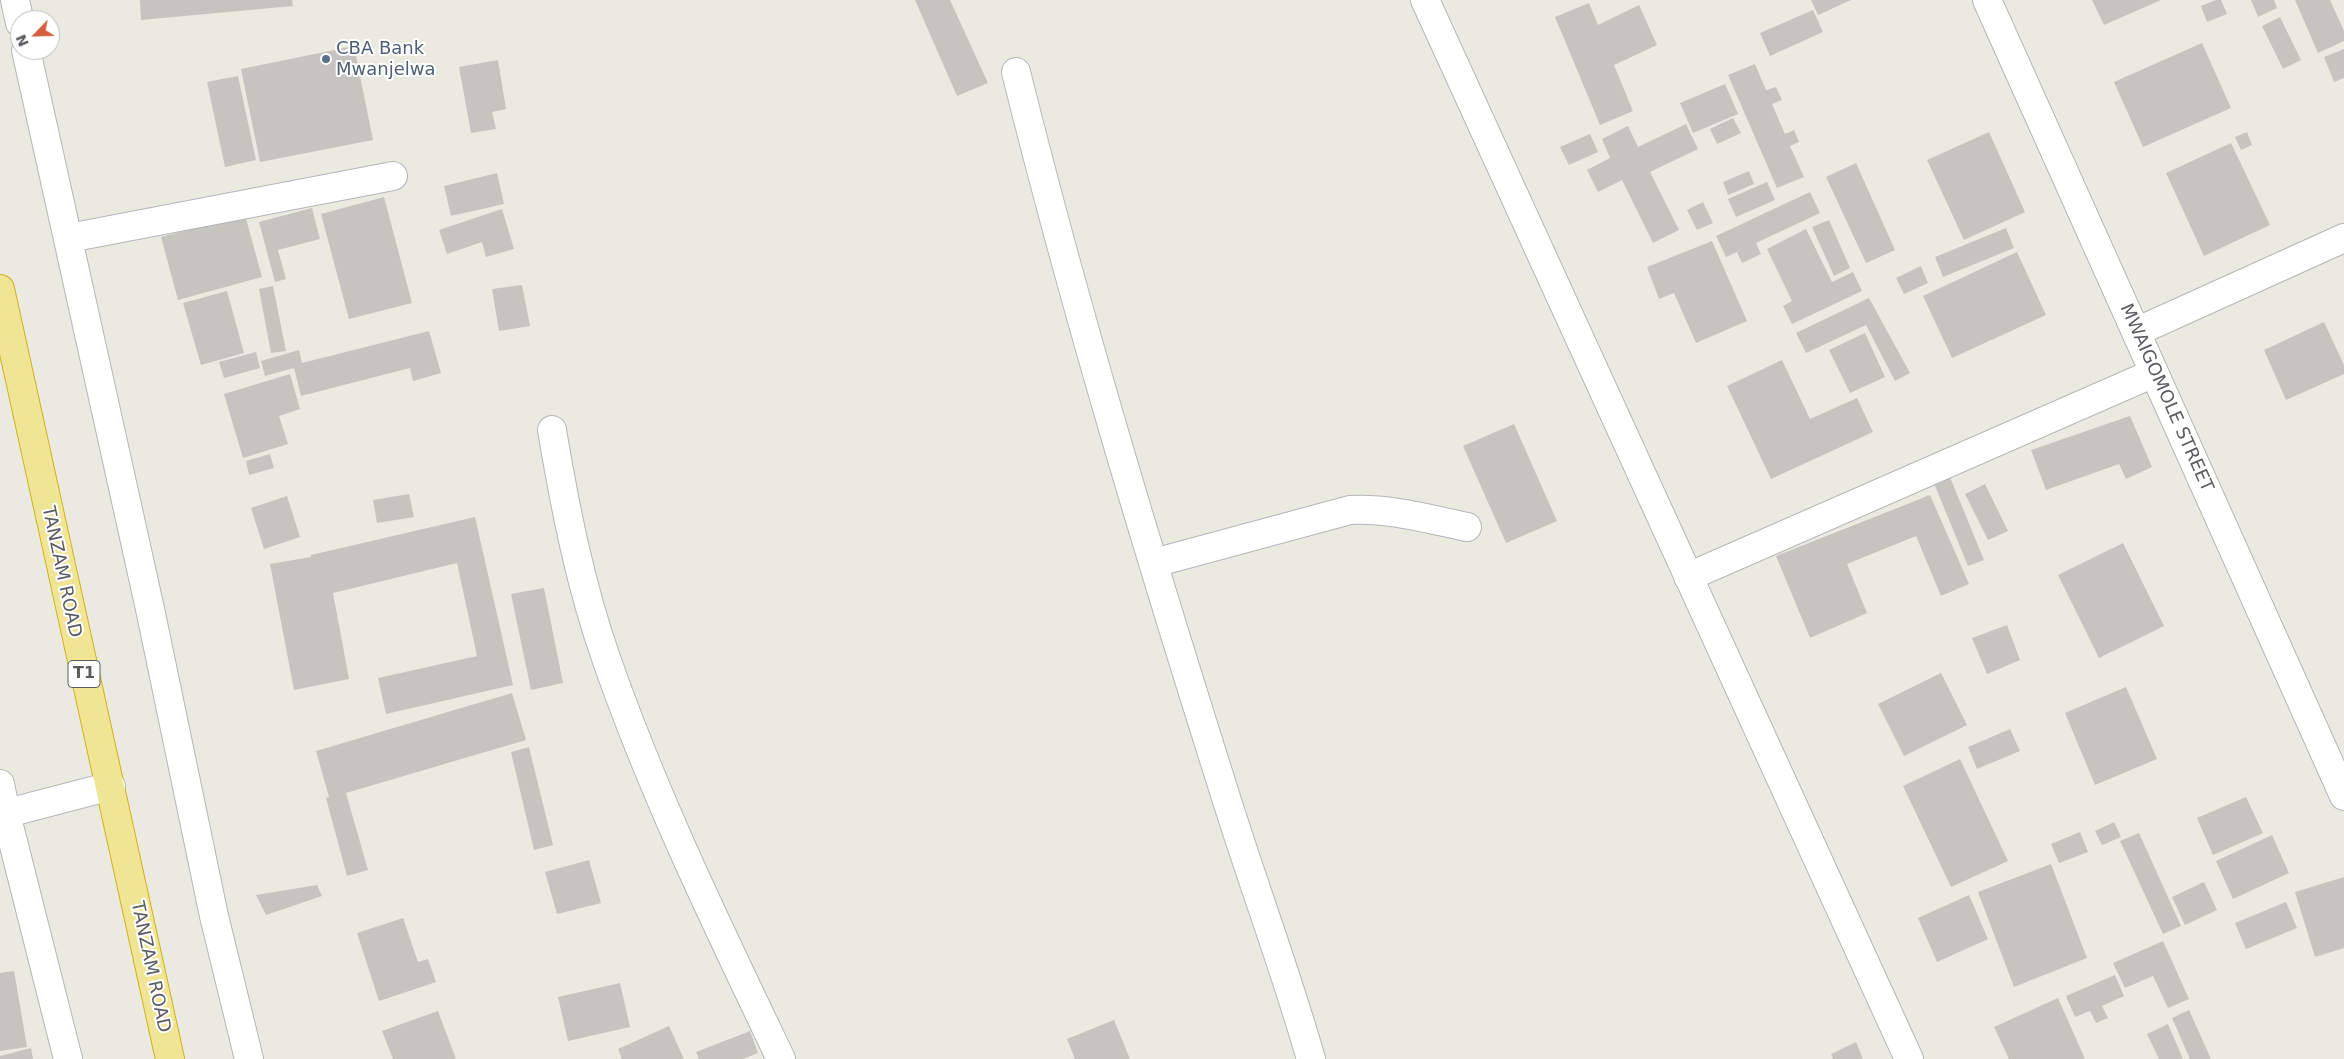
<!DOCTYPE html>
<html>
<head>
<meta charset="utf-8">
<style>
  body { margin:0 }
  #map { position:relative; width:2344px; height:1059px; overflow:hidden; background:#ebeae1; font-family:"DejaVu Sans",sans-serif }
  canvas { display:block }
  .north { position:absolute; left:10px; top:10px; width:50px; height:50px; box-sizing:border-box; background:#fff; border:1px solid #bdbebf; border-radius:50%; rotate:246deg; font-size:14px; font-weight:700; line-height:20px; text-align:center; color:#5a5c60 }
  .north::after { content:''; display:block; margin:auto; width:18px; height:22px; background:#d35f3f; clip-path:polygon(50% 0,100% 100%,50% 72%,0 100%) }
</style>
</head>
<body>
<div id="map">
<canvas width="2344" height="1059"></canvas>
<div class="north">N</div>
</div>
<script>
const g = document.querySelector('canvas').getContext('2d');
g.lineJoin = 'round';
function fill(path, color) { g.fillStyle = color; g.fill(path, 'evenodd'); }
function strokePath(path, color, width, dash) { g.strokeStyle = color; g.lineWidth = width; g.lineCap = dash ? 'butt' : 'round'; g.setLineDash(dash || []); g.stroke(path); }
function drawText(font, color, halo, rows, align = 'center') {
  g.font = font + ' "DejaVu Sans",sans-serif'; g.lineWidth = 4; g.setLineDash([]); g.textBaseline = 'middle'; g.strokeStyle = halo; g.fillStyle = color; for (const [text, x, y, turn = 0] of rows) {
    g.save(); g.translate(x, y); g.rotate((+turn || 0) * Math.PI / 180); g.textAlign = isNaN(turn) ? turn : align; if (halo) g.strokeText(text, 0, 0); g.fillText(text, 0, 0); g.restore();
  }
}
fill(new Path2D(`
  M 140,0 L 292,0 L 293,6 L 141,20 Z
  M 915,0 L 950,0 L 988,83 L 957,96 Z
  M 1811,0 L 1851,0 L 1818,15 Z
  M 2092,0 L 2161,0 L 2104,25 Z
  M 2216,0 L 2221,0 L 2227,14 L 2207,22 L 2201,6 Z
  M 2251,0 L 2274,0 L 2277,8 L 2258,17 Z
  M 2295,0 L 2330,0 L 2344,31 L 2344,41 L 2318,53 Z
  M 1589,3 L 1598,25 L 1639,5 L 1657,45 L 1614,65 L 1633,111 L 1600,125 L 1555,17 Z
  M 1813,10 L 1823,32 L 1770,56 L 1760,33 Z
  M 2280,17 L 2301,60 L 2283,69 L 2262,26 Z
  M 2202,43 L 2231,108 L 2143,147 L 2114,82 Z
  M 354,46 L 373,140 L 260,162 L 241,69 Z
  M 2344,49 L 2344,78 L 2334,82 L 2324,57 Z
  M 498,60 L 506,109 L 492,112 L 496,129 L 471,133 L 459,67 Z
  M 1755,64 L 1766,90 L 1776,87 L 1782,100 L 1772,104 L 1785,134 L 1794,130 L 1799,142 L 1790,146 L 1804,177 L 1777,188 L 1728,75 Z
  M 238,76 L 256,160 L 225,167 L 207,82 Z
  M 1725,84 L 1738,114 L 1693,133 L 1680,103 Z
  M 1733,118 L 1741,133 L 1717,144 L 1710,129 Z
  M 1686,124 L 1698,149 L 1650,172 L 1679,230 L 1653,243 L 1622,180 L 1598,192 L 1587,170 L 1610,158 L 1602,139 L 1628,126 L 1638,147 Z
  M 1989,132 L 2025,212 L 1964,240 L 1927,160 Z
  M 2247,132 L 2252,145 L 2241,150 L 2235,137 Z
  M 1590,134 L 1598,152 L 1569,165 L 1560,147 Z
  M 2231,143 L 2270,225 L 2204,256 L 2166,173 Z
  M 1856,163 L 1895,250 L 1866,263 L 1826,177 Z
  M 1749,171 L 1754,184 L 1728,195 L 1723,182 Z
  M 497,173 L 504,204 L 451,216 L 444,186 Z
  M 1767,182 L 1775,200 L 1736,217 L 1728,199 Z
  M 1810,192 L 1820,213 L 1756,243 L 1761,254 L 1742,263 L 1737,252 L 1726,257 L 1716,236 Z
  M 384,197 L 412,303 L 349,319 L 321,214 Z
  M 1703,202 L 1713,223 L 1697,230 L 1687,210 Z
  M 312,208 L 320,239 L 278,250 L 286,279 L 275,282 L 259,222 Z
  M 502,209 L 514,249 L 486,257 L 482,242 L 447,254 L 439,230 Z
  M 245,215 L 262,277 L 178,300 L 161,237 Z
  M 1829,220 L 1850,268 L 1834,276 L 1812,227 Z
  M 2006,228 L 2014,248 L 1943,277 L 1935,257 Z
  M 1806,229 L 1832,282 L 1853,272 L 1862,291 L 1792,324 L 1783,306 L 1792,301 L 1767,249 Z
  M 1712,241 L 1747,321 L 1696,343 L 1674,293 L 1659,299 L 1647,267 Z
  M 2017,252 L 2046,315 L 1952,358 L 1923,296 Z
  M 1921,266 L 1928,283 L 1904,294 L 1896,278 Z
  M 522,285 L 530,326 L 499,331 L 492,289 Z
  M 273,286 L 286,351 L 271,353 L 259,289 Z
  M 227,291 L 244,353 L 201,365 L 183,303 Z
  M 1869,298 L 1910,373 L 1895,381 L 1866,325 L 1806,353 L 1796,333 Z
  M 2324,322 L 2344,365 L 2344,374 L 2286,400 L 2264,350 Z
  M 429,331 L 441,373 L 413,381 L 410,368 L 301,396 L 294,368 L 265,376 L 261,361 L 299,350 L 302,363 Z
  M 1865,333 L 1885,377 L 1850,393 L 1829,350 Z
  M 256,352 L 260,368 L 224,378 L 219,362 Z
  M 1782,360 L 1810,419 L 1857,398 L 1873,432 L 1771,479 L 1727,386 Z
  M 290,374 L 300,409 L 279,416 L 288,444 L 243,458 L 224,394 Z
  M 2130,416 L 2152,467 L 2126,479 L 2119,464 L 2046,490 L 2031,450 Z
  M 1514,424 L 1557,521 L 1506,543 L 1463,446 Z
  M 270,454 L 274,468 L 249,475 L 246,461 Z
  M 1947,470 L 1984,560 L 1968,566 L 1931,476 Z
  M 1985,484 L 2008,531 L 1988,540 L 1965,494 Z
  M 409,494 L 414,517 L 377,523 L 373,500 Z
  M 1930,495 L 1969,584 L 1941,596 L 1916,536 L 1847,564 L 1867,613 L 1810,638 L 1776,556 Z
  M 287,496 L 300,537 L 264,549 L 251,508 Z
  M 475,517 L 513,685 L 386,714 L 378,678 L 477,656 L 457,563 L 333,593 L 349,679 L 294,690 L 270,564 L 311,557 L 311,555 Z
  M 2123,543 L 2164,626 L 2099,658 L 2058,575 Z
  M 544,588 L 563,683 L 531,690 L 511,594 Z
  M 2007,625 L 2020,660 L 1987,674 L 1972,638 Z
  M 1941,673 L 1967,725 L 1904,756 L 1878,704 Z
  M 2126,687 L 2157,759 L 2095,785 L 2065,713 Z
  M 512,693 L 526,740 L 346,793 L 368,870 L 347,876 L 326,798 L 329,797 L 316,751 Z
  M 2010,729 L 2020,751 L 1977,769 L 1968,747 Z
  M 529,747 L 553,845 L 534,850 L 511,752 Z
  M 1960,759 L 2008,861 L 1951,887 L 1903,786 Z
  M 2246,797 L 2263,833 L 2213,855 L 2197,818 Z
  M 2114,822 L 2121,837 L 2102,845 L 2095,831 Z
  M 2080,832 L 2088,852 L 2059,863 L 2051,844 Z
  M 2139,833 L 2181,926 L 2163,934 L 2120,841 Z
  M 2272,835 L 2289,873 L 2233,899 L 2216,861 Z
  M 589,860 L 601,903 L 557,914 L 545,872 Z
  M 2051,864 L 2087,958 L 2014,987 L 1978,892 Z
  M 2344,877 L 2344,948 L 2315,957 L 2295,892 Z
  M 2204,882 L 2217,910 L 2185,925 L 2172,897 Z
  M 317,885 L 322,896 L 266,915 L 256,895 Z
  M 1969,895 L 1988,939 L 1937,962 L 1918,918 Z
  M 2286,902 L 2297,928 L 2246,949 L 2235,923 Z
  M 403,918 L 418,962 L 428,959 L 436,982 L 379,1001 L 357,933 Z
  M 2163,941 L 2189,999 L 2168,1008 L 2153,976 L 2125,988 L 2113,963 Z
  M 14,971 L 27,1047 L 0,1051 L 0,973 Z
  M 2115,975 L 2124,996 L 2102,1006 L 2108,1018 L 2096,1023 L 2090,1011 L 2075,1017 L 2066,996 Z
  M 620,983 L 630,1027 L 568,1041 L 558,997 Z
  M 2058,998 L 2085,1059 L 2009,1059 L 1994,1027 Z
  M 2189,1010 L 2211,1059 L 2190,1059 L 2172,1018 Z
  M 438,1011 L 456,1059 L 393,1059 L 382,1031 Z
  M 1114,1020 L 1130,1059 L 1075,1059 L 1067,1039 Z
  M 2168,1024 L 2183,1059 L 2159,1059 L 2147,1034 Z
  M 669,1026 L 684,1059 L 622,1059 L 618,1049 Z
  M 750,1031 L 758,1053 L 743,1059 L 699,1059 L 696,1052 Z
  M 1856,1042 L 1863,1059 L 1833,1059 L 1831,1054 Z
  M 31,1048 L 33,1059 L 0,1059 L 0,1056 Z`), '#c6c4be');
const minor = new Path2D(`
  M 15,0 L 20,23
  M 1425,0 L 1909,1059
  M 1987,0 L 2344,796
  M 26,50 L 150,609 L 214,916 L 249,1059
  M 1016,72 C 1076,313 1148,551 1223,788 C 1251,879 1285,968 1311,1059
  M 69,238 L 393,176
  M 2136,332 L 2344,238
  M 552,430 C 565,507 580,584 606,658 C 654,796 718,927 781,1059
  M 1154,563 L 1350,510 C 1390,508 1428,519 1467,527
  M 1688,577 L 2154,373
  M 0,784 L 6,814 L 68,1059
  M 0,815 L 111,786`);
const highway = new Path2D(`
  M 0,289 L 170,1059`);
strokePath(minor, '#b4b6ba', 30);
strokePath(highway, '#d1b21b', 30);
strokePath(minor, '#fff', 28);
strokePath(highway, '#efe594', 28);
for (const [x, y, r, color] of [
  [326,59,5,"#5c6f8a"]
]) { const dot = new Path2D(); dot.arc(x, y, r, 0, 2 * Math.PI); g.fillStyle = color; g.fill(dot); strokePath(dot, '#fff', 2); }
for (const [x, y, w] of [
  [84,674,32]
]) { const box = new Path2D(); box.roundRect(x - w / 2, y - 13.5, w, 27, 4); g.fillStyle = '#fff'; g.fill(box); strokePath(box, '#5a5c60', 1); }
drawText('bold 16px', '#5a5c60', null, [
  ["T1",84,674]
]);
drawText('18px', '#4e5e75', '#fff', [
  ["CBA Bank",336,49],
  ["Mwanjelwa",336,70]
], 'left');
drawText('18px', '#5a5c60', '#fff', [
  ["MWAIGOMOLE STREET",2166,398,66],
  ["TANZAM ROAD",61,572,78],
  ["TANZAM ROAD",150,967,78]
]);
</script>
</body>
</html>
